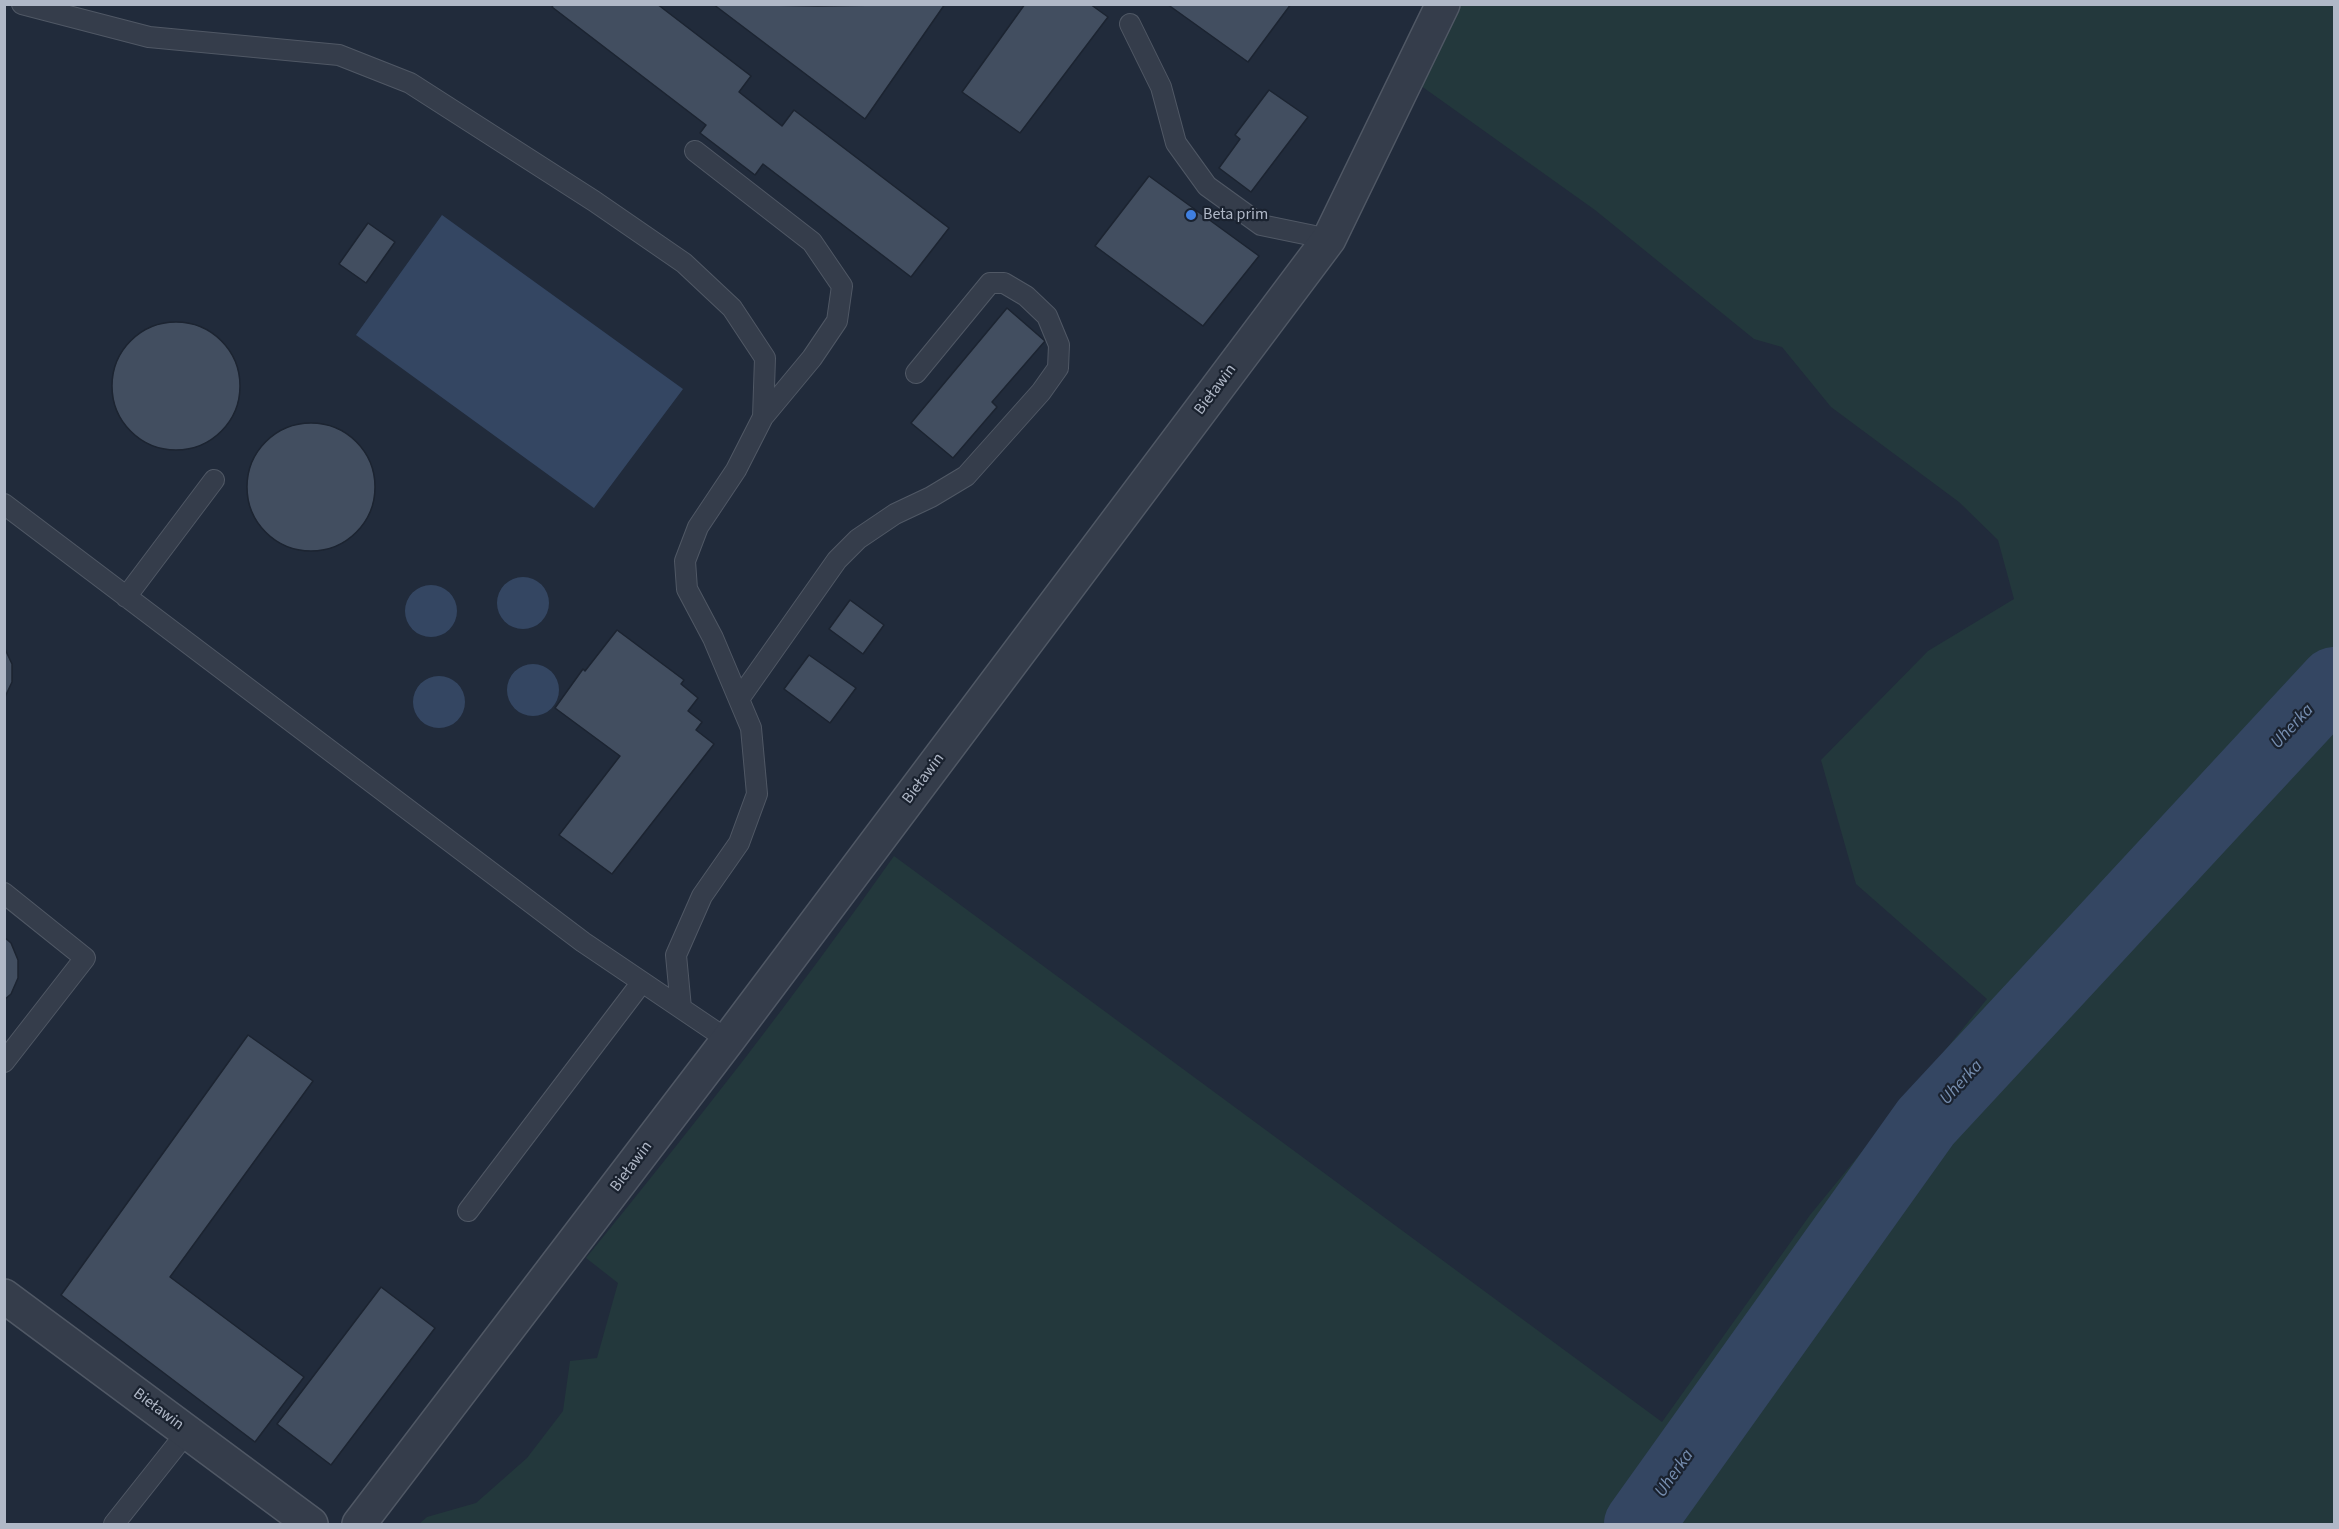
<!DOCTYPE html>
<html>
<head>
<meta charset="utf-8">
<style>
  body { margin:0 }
  #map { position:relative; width:2339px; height:1529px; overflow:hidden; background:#212b3b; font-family:"Source Sans 3",sans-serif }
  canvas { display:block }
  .frame { position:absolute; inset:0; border:6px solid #b0b8c7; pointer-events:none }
</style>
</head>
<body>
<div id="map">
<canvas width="2339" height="1529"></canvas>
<div class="frame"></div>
</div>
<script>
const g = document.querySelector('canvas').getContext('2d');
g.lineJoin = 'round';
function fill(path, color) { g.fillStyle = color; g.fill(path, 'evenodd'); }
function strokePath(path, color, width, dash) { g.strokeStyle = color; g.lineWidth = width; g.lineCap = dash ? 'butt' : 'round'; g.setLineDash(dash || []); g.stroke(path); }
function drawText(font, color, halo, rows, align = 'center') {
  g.font = font + ' "Source Sans 3",sans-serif'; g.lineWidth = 4.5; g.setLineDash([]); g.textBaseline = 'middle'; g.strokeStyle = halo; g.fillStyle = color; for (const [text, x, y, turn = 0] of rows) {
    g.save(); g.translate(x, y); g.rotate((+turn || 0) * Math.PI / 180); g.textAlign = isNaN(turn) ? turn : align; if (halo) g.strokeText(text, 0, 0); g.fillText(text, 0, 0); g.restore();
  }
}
fill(new Path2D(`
  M 1456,5 L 2334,5 L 2334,1524 L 419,1524 L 427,1517 L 476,1503 L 527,1458 L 563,1411 L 570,1361 L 597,1358 L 618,1283 L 586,1258 C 693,1127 797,994 894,856 L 1662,1422 L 1810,1215 L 1987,999 L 1856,884 L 1821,760 L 1928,651 L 2014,599 L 1998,540 L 1959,502 L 1831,407 L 1782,347 L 1754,339 L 1595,210 L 1417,83 Z`), '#23383c');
fill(new Path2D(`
  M 442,215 L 683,389 L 594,508 L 356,335 Z
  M497 603a26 26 0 1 1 52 0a26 26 0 1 1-52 0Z
  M405 611a26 26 0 1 1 52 0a26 26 0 1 1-52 0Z
  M507 690a26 26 0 1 1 52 0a26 26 0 1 1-52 0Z
  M413 702a26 26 0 1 1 52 0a26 26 0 1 1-52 0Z`), '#344662');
strokePath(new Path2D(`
  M 1639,1524 L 1926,1122 L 2334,682`), '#344662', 70);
const building = new Path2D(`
  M 554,4 L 657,4 L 751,76 L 739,92 L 782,126 L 794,110 L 949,228 L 911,277 L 763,164 L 755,175 L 700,133 L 706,125 L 552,7 Z
  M 713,4 L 818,6 L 945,4 L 865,119 Z
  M 1025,4 L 1090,4 L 1108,17 L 1020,133 L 962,92 Z
  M 1167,4 L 1291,4 L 1248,62 Z
  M 1269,90 L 1308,117 L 1251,192 L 1219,168 L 1240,139 L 1235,135 Z
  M 1149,176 L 1259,256 L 1203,326 L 1095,246 Z
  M 368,223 L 395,242 L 366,283 L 339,264 Z
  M 1007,308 L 1045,341 L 992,402 L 997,407 L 953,458 L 911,423 Z
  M112 386a64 64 0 1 1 128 0a64 64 0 1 1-128 0Z
  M247 487a64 64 0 1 1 128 0a64 64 0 1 1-128 0Z
  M 850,600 L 884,625 L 863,654 L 829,629 Z
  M 617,630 L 684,680 L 681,684 L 698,698 L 688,711 L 702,722 L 696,730 L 714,744 L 612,874 L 559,835 L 620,756 L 555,708 L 583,669 L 585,671 Z
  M 4,647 L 12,664 L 12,682 L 4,699 Z
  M 809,655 L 856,688 L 830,723 L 784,689 Z
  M 4,937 L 11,943 L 18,960 L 18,978 L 11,994 L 4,1000 Z
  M 248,1035 L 313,1081 L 170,1277 L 304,1377 L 255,1442 L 61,1295 Z
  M 381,1287 L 435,1328 L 331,1465 L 277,1424 Z`);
fill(building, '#424e60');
strokePath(building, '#1c2431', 1.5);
const service = new Path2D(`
  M 22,4 L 149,37 L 339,55 L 410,83 L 594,201 L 684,263 L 732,308 L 765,358 L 763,417 L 736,470 L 698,527 L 685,561 L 687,589 L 713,638 L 751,728 L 757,794 L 739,843 L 702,896 L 676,955 L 681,1008
  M 1130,24 L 1161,87 L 1176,143 L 1207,186 L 1261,225 L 1329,239
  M 695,151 L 812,242 L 842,286 L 837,321 L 812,358 L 763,417
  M 4,504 L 583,942 L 728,1040
  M 126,597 L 214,480
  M 739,699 L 837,560 L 858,539 L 895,514 L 931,497 L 966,476 L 1041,392 L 1058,368 L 1059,345 L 1047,316 L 1026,296 L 1004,283 L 990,283 L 916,373
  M 4,893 L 85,958 L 4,1062
  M 468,1211 L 642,982
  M 114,1524 L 187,1432`);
const minor = new Path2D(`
  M 4,1296 L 311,1524
  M 359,1524 L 728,1040 L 1329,239 L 1443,4`);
strokePath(service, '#505865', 22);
strokePath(minor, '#505865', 36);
strokePath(service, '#353d4b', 20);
strokePath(minor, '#353d4b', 33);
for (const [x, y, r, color] of [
  [1191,215,6,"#3f7fe0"]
]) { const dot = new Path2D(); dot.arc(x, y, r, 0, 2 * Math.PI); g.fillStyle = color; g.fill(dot); strokePath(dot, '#1a222f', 2); }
drawText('16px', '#b0b8c7', '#1a222f', [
  ["Beta prim",1203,215]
], 'left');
drawText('16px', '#b0b8c7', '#1a222f', [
  ["Bieławin",1216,390,-53],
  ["Bieławin",924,779,-53],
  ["Bieławin",632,1167,-53],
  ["Bieławin",158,1410,37]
]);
drawText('italic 18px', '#768eb0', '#1a222f', [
  ["Uherka",2293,727,-47],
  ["Uherka",1962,1083,-47],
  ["Uherka",1675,1474,-55]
]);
</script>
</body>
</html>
